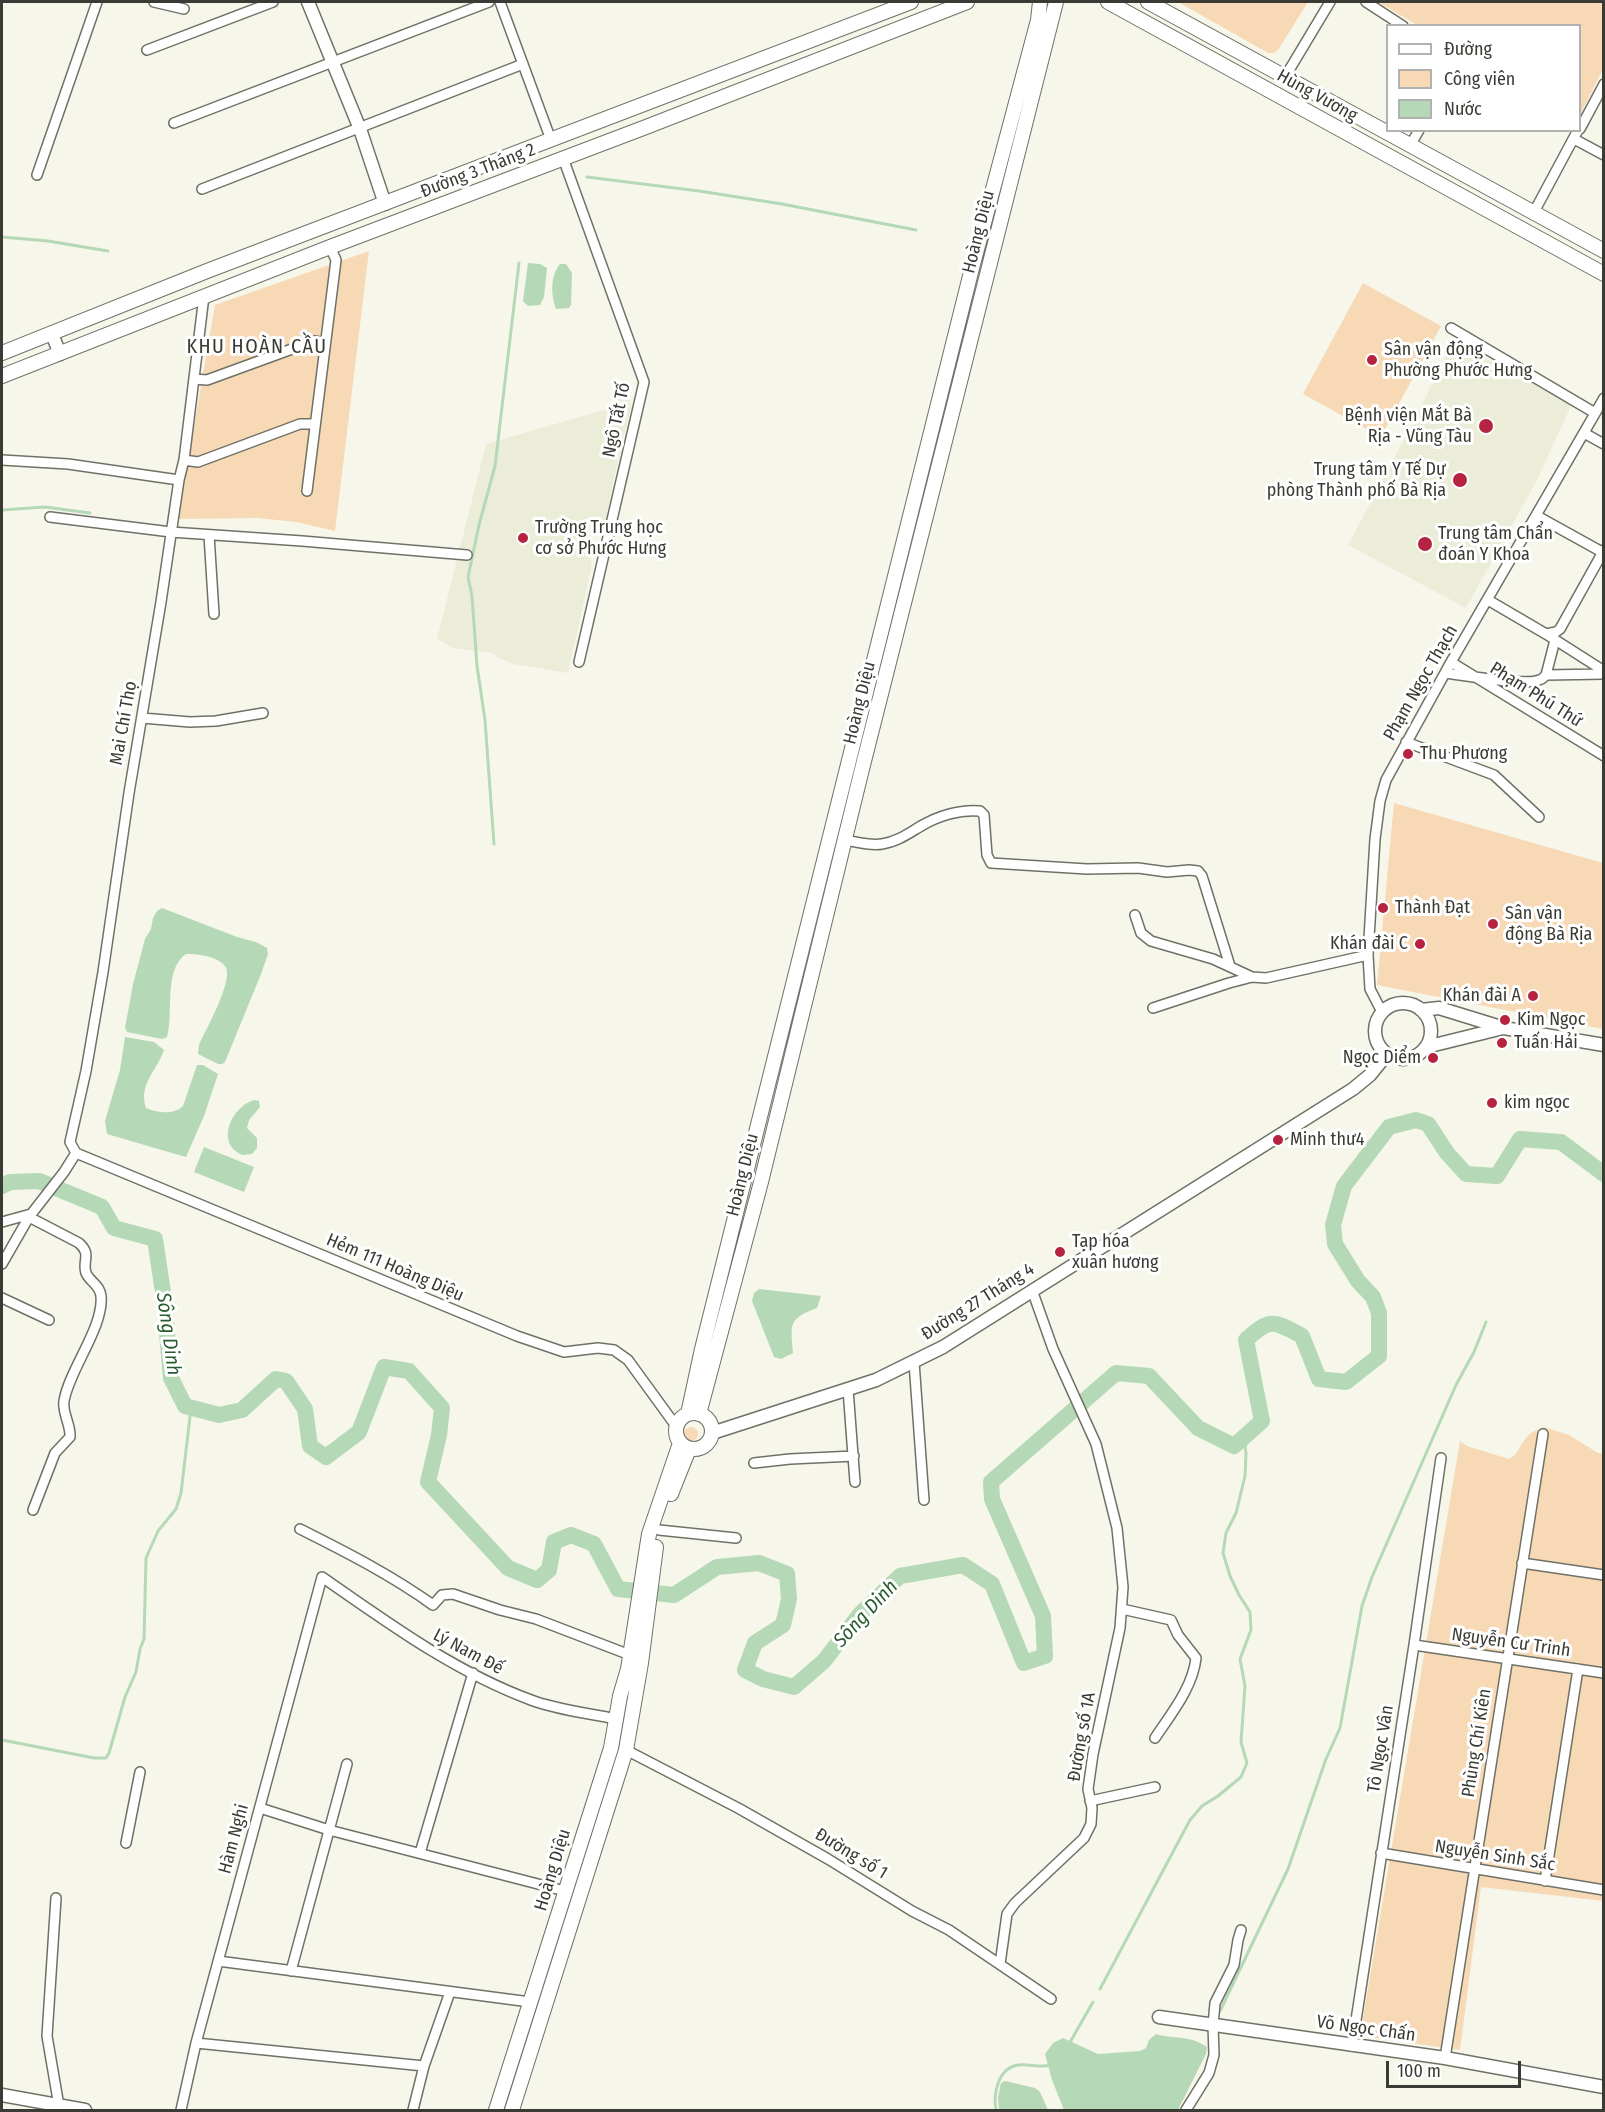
<!DOCTYPE html>
<html>
<head>
<meta charset="utf-8">
<style>
  body { margin:0 }
  #map { position:relative; width:1605px; height:2112px; overflow:hidden; background:#f6f7ea; font-family:"Fira Sans Condensed",sans-serif }
  canvas { display:block }
  .frame { position:absolute; inset:0; border:3px solid #3b3b36; pointer-events:none }
  .legend { position:absolute; left:1386px; top:24px; width:195px; height:108px; box-sizing:border-box; background:#fff; border:2px solid #b1b1af; margin:0; padding:8px 10px; list-style:none; font-size:18px; color:#3b3b36 }
  .legend li { display:flex; align-items:center; gap:12px; height:30px }
  .legend b { width:30px; border:2px solid #b1b1af }
  .scale { position:absolute; left:1386px; top:2061px; width:135px; height:27px; box-sizing:border-box; border:3px solid #3b3b36; border-top:0; padding-left:8px; font-size:18px; line-height:21px; white-space:nowrap; color:#3b3b36; -webkit-text-stroke:4px #fff; paint-order:stroke }
</style>
</head>
<body>
<div id="map">
<canvas width="1605" height="2112"></canvas>
<div class="frame"></div>
<ul class="legend">
<li><b style="height:8px;background:#fff"></b>Đường</li>
<li><b style="height:16px;background:#f7d9b6"></b>Công viên</li>
<li><b style="height:16px;background:#b5d8b6"></b>Nước</li>
</ul>
<div class="scale">100 m</div>
</div>
<script>
const g = document.querySelector('canvas').getContext('2d');
g.lineJoin = 'round';
function fill(path, color) { g.fillStyle = color; g.fill(path, 'evenodd'); }
function strokePath(path, color, width, dash) { g.strokeStyle = color; g.lineWidth = width; g.lineCap = dash ? 'butt' : 'round'; g.setLineDash(dash || []); g.stroke(path); }
function drawText(font, color, halo, rows, align = 'center') {
  g.font = font + ' "Fira Sans Condensed",sans-serif'; g.lineWidth = 6; g.setLineDash([]); g.textBaseline = 'middle'; g.strokeStyle = halo; g.fillStyle = color; for (const [text, x, y, turn = 0] of rows) {
    g.save(); g.translate(x, y); g.rotate((+turn || 0) * Math.PI / 180); g.textAlign = isNaN(turn) ? turn : align; if (halo) g.strokeText(text, 0, 0); g.fillText(text, 0, 0); g.restore();
  }
}
fill(new Path2D(`
  M 1453,341 L 1572,404 L 1536,482 L 1466,608 L 1348,545 L 1416,417 Z
  M 621,395 L 630,399 L 631,408 L 620,450 L 605,523 L 581,530 L 592,565 L 568,673 L 513,664 L 499,658 L 492,653 L 453,648 L 437,639 L 486,444 L 607,409 L 617,402 Z`), '#ecedd9');
fill(new Path2D(`
  M 1178,2 L 1308,2 L 1278,50 L 1274,53 L 1268,53 Z
  M 1378,2 L 1603,2 L 1603,69 L 1580,115 L 1580,26 L 1417,25 Z
  M 369,251 L 335,531 L 297,522 L 257,518 L 178,519 L 215,305 Z
  M 1363,283 L 1441,326 L 1381,437 L 1303,394 Z
  M 1394,803 L 1603,863 L 1603,1029 L 1377,985 Z
  M684 1434a7 7 0 1 1 14 0a7 7 0 1 1-14 0Z
  M 1544,1427 L 1569,1435 L 1598,1453 L 1603,1453 L 1603,1901 L 1481,1887 L 1460,2050 L 1368,2037 L 1361,2030 L 1460,1441 L 1467,1446 L 1509,1459 C 1519,1454 1519,1446 1526,1438 C 1530,1432 1537,1430 1544,1427 Z`), '#f7d9b6');
fill(new Path2D(`
  M 528,263 L 540,264 L 547,268 L 544,297 L 540,305 L 528,306 L 523,301 Z
  M 560,264 L 566,264 L 572,273 L 571,305 L 569,308 L 556,309 C 551,296 550,276 560,264 Z
  M 162,908 L 237,937 L 256,942 L 267,948 L 268,954 L 261,974 L 225,1062 L 222,1064 L 218,1064 L 198,1054 L 199,1045 C 205,1031 235,979 225,966 C 217,956 198,954 186,954 C 163,970 174,1013 167,1037 L 162,1039 L 127,1032 L 125,1028 L 133,984 L 145,939 L 151,929 L 153,918 L 157,911 Z
  M 125,1037 L 154,1042 L 164,1050 C 157,1071 138,1084 146,1108 C 157,1113 174,1115 183,1106 L 197,1065 L 203,1065 L 218,1074 L 204,1116 L 186,1157 C 159,1149 133,1142 107,1134 L 105,1121 L 120,1070 Z
  M 255,1100 L 259,1101 L 260,1107 L 249,1120 L 247,1128 L 257,1138 L 257,1148 L 252,1154 L 243,1155 C 214,1144 232,1105 255,1100 Z
  M 204,1147 L 254,1167 L 244,1192 L 194,1172 Z
  M 759,1289 L 821,1296 L 817,1308 C 787,1319 791,1325 793,1353 L 781,1359 L 774,1357 L 752,1301 L 754,1293 Z
  M 1156,2034 C 1175,2040 1188,2034 1207,2047 L 1206,2054 L 1178,2110 L 1064,2110 L 1052,2080 L 1045,2054 L 1053,2043 L 1063,2038 L 1098,2054 L 1140,2051 L 1146,2048 L 1149,2040 Z
  M 1005,2081 L 1035,2088 L 1040,2092 L 1048,2110 L 999,2110 L 998,2097 L 1001,2083 Z`), '#b5d8b6');
strokePath(new Path2D(`
  M 587,177 L 699,191 L 782,204 L 916,230
  M 2,237 L 48,241 L 108,251
  M 2,510 L 45,507 L 90,513
  M 494,844 L 485,720 L 477,666 L 472,596 L 468,577 L 479,525 L 495,466 L 519,263
  M 2,1740 L 94,1758 L 106,1758 L 109,1753 L 125,1697 L 136,1672 L 140,1649 L 144,1639 L 146,1558 L 158,1531 L 176,1509 L 181,1493 L 191,1408
  M 1100,1989 L 1190,1820 L 1202,1806 L 1218,1796 L 1241,1777 L 1247,1763 L 1241,1742 L 1245,1686 L 1240,1659 L 1251,1630 L 1250,1612 L 1239,1595 L 1230,1576 L 1223,1553 L 1226,1533 L 1236,1513 L 1245,1476 L 1246,1454 L 1244,1438
  M 1220,2011 L 1288,1869 L 1326,1759 L 1340,1728 L 1362,1606 L 1372,1577 L 1456,1385 L 1474,1352 L 1486,1322
  M 1069,2044 L 1093,2002
  M 996,2110 C 993,2094 998,2067 1019,2065 C 1030,2064 1041,2068 1052,2065`), '#b5d8b6', 3);
strokePath(new Path2D(`
  M 2,1186 L 10,1182 L 39,1181 L 102,1207 L 114,1228 L 155,1239 L 164,1299 L 171,1378 L 185,1406 L 219,1415 L 242,1410 L 276,1379 L 286,1381 L 305,1409 L 310,1446 L 326,1457 L 359,1432 L 384,1367 L 409,1371 L 442,1408 L 439,1435 L 428,1482 L 508,1568 L 537,1580 L 549,1570 L 554,1542 L 571,1535 L 594,1544 L 618,1589 L 674,1595 L 717,1567 L 759,1563 L 787,1574 L 789,1599 L 783,1625 L 755,1643 L 745,1670 L 763,1679 L 794,1687 L 824,1661 L 860,1614 L 900,1576 L 963,1565 L 992,1584 L 1024,1663 L 1045,1656 L 1043,1616 L 992,1499 L 991,1482 L 1116,1373 L 1149,1376 L 1198,1428 L 1234,1446 L 1262,1421 L 1246,1340 C 1271,1317 1274,1321 1302,1336 L 1319,1379 L 1346,1382 L 1379,1356 L 1379,1313 L 1373,1297 L 1358,1281 L 1335,1244 L 1333,1225 L 1344,1186 L 1389,1127 L 1416,1120 L 1428,1124 L 1447,1153 L 1466,1174 L 1497,1176 L 1520,1139 L 1561,1142 L 1604,1174`), '#b5d8b6', 16);
const minor = new Path2D(`
  M 154,2 L 184,9
  M 500,2 L 551,140
  M 1366,2 L 1403,26
  M 147,50 L 273,2
  M 1285,77 L 1330,2
  M 174,123 L 489,2
  M 1580,129 L 1604,84
  M 1574,139 L 1604,155
  M 1410,146 L 1419,130
  M 563,158 L 644,382 L 579,662
  M 37,175 L 97,2
  M 202,189 L 523,64
  M 1534,212 L 1578,130
  M 1451,328 L 1595,413
  M 194,379 L 207,380 L 314,341 L 325,343
  M 1584,433 L 1604,444
  M 2,460 L 68,464 L 179,480
  M 184,460 L 198,462 L 300,424 L 314,424
  M 307,491 L 336,260 L 330,247
  M 1537,516 L 1602,552
  M 50,517 L 171,532 L 302,541 L 467,555
  M 209,535 L 214,614
  M 1488,600 L 1546,634 L 1604,671
  M 1546,634 L 1556,632 L 1560,629 L 1604,550
  M 1451,662 L 1604,756
  M 1445,673 C 1463,675 1526,686 1539,680 C 1543,679 1543,678 1546,675 L 1604,674
  M 1546,675 L 1555,640
  M 142,718 L 190,722 L 216,721 L 263,713
  M 1406,742 L 1494,775 L 1539,817
  M 845,840 C 857,842 870,846 882,844 C 897,842 909,833 921,826 C 938,816 960,809 980,811 L 984,815 L 987,855 L 991,863 L 1087,869 L 1138,868 L 1167,872 L 1189,870 L 1198,871 L 1202,876 L 1230,966
  M 1135,915 L 1141,933 L 1151,941 L 1213,959 L 1252,977 L 1266,978 L 1368,955
  M 1153,1008 L 1229,983 L 1252,977
  M 1382,1012 L 1370,989 L 1368,955 L 1375,839 L 1380,801 L 1386,780 L 1451,662 L 1604,398
  M 76,1153 L 70,1142 L 86,1071 L 103,972 L 129,793 L 161,602 L 179,480 L 184,460 L 204,296
  M 76,1153 L 517,1336 L 564,1352 L 598,1348 L 614,1350 L 628,1360 L 676,1426
  M 29,1217 L 79,1243 C 92,1255 82,1260 86,1273 C 90,1282 100,1285 101,1296 C 104,1327 69,1370 64,1401 C 62,1413 71,1425 70,1437 L 55,1453 L 33,1510
  M 2,1222 L 31,1214
  M 2,1264 L 29,1217 L 64,1172 L 76,1153
  M 2,1298 L 49,1320
  M 914,1362 L 924,1500
  M 848,1389 L 855,1482
  M 754,1463 L 790,1459 L 854,1456
  M 300,1529 C 346,1552 391,1575 433,1605 L 442,1595 L 453,1594 L 500,1610 L 536,1619 L 630,1655
  M 659,1530 L 736,1538
  M 1522,1563 L 1604,1575
  M 1122,1609 L 1171,1620 L 1178,1635 L 1196,1658 C 1193,1687 1171,1714 1155,1738
  M 1414,1645 L 1604,1673
  M 626,1750 L 738,1808 L 828,1859 L 912,1911 L 949,1930 L 1051,1999
  M 1090,1801 L 1155,1787
  M 260,1808 L 329,1830 L 565,1891
  M 126,1843 L 140,1772
  M 420,1853 L 473,1673
  M 1381,1853 L 1604,1890
  M 1545,1881 L 1578,1669
  M 56,1898 L 47,2036 L 59,2106
  M 218,1961 L 530,2002
  M 1000,1964 L 1007,1914 L 1015,1903 L 1084,1838 L 1091,1824 L 1092,1808 L 1088,1789 L 1093,1754 L 1120,1628 L 1123,1587 L 1117,1528 L 1096,1444 L 1053,1349 L 1032,1290
  M 291,1971 L 347,1764
  M 196,2043 L 424,2066
  M 1352,2046 L 1414,1645 L 1441,1458
  M 1445,2058 L 1543,1434
  M 181,2110 L 196,2043 L 322,1577 C 388,1623 455,1672 531,1700 C 557,1710 588,1713 616,1719
  M 413,2110 L 424,2066 L 450,1992
  M 1186,2110 L 1209,2073 L 1214,2055 L 1213,2025 L 1215,2003 L 1234,1965 L 1238,1940 L 1241,1930`);
const tertiary = new Path2D(`
  M 308,2 L 360,129 L 385,204
  M 52,334 L 60,354
  M1375 1031a28 28 0 1 1 56 0a28 28 0 1 1-56 0Z
  M 1421,1010 L 1439,1008 L 1504,1028 L 1604,1045
  M 1426,1047 L 1503,1028
  M 712,1433 L 876,1380 L 943,1347 L 1353,1089 L 1370,1075 L 1387,1054
  M 1159,2017 L 1445,2058 L 1604,2087
  M 2,2095 L 85,2110`);
const secondary = new Path2D(`
  M 1108,2 L 1604,274
  M 1148,2 L 1604,251
  M 2,353 L 207,271 L 911,2
  M 2,376 L 330,247 L 646,127 L 967,2
  M676 1431a18 18 0 1 1 36 0a18 18 0 1 1-36 0Z
  M 688,1414 L 702,1349 L 972,268 L 1038,20 L 1040,2
  M 699,1414 L 761,1182 L 862,769 L 1056,2
  M 671,1494 L 689,1449
  M 496,2110 L 611,1748 L 620,1696 L 628,1669 L 649,1534 L 680,1443
  M 512,2110 L 626,1750 L 641,1663 L 656,1547`);
strokePath(minor, '#707166', 12);
strokePath(tertiary, '#707166', 15);
strokePath(secondary, '#707166', 16);
strokePath(minor, '#fff', 9);
strokePath(tertiary, '#fff', 12);
strokePath(secondary, '#fff', 14);
for (const [x, y, r, color] of [
  [1372,360,6,"#b52341"],
  [1486,426,8,"#b52341"],
  [1460,480,8,"#b52341"],
  [523,538,6,"#b52341"],
  [1425,544,8,"#b52341"],
  [1408,754,6,"#b52341"],
  [1383,908,6,"#b52341"],
  [1493,924,6,"#b52341"],
  [1420,944,6,"#b52341"],
  [1533,996,6,"#b52341"],
  [1505,1020,6,"#b52341"],
  [1502,1043,6,"#b52341"],
  [1433,1058,6,"#b52341"],
  [1492,1103,6,"#b52341"],
  [1278,1140,6,"#b52341"],
  [1060,1252,6,"#b52341"]
]) { const dot = new Path2D(); dot.arc(x, y, r, 0, 2 * Math.PI); g.fillStyle = color; g.fill(dot); strokePath(dot, '#fff', 2); }
drawText('18px', '#3b3b36', '#fff', [
  ["Hùng Vương",1317,96,29],
  ["Đường 3 Tháng 2",478,171,-21],
  ["Hoàng Diệu",979,232,-76],
  ["Ngô Tất Tố",617,420,-78],
  ["Phạm Ngọc Thạch",1421,683,-60],
  ["Phạm Phú Thứ",1536,695,32],
  ["Hoàng Diệu",860,703,-76],
  ["Mai Chí Thọ",124,723,-80],
  ["Hoàng Diệu",743,1175,-76],
  ["Hẻm 111 Hoàng Diệu",395,1268,23],
  ["Đường 27 Tháng 4",978,1302,-32],
  ["Nguyễn Cư Trinh",1511,1643,8],
  ["Lý Nam Đế",468,1652,28],
  ["Đường số 1A",1082,1737,-80],
  ["Phùng Chí Kiên",1477,1743,-81],
  ["Tô Ngọc Vân",1381,1749,-81],
  ["Hàm Nghi",234,1839,-75],
  ["Đường số 1",851,1854,31],
  ["Nguyễn Sinh Sắc",1495,1856,9],
  ["Hoàng Diệu",553,1870,-73],
  ["Võ Ngọc Chấn",1366,2029,8]
]);
drawText('18px', '#3b3b36', '#fff', [
  ["Sân vận động",1384,350],
  ["Phường Phước Hưng",1384,371],
  ["Bệnh viện Mắt Bà",1472,416,"right"],
  ["Rịa - Vũng Tàu",1472,437,"right"],
  ["Trung tâm Y Tế Dự",1446,470,"right"],
  ["phòng Thành phố Bà Rịa",1446,491,"right"],
  ["Trường Trung học",535,528],
  ["cơ sở Phước Hưng",535,549],
  ["Trung tâm Chẩn",1438,534],
  ["đoán Y Khoa",1438,555],
  ["Thu Phương",1420,754],
  ["Thành Đạt",1395,908],
  ["Sân vận",1505,914],
  ["động Bà Rịa",1505,935],
  ["Khán đài C",1408,944,"right"],
  ["Khán đài A",1521,996,"right"],
  ["Kim Ngọc",1517,1020],
  ["Tuấn Hải",1514,1043],
  ["Ngọc Diểm",1421,1058,"right"],
  ["kim ngọc",1504,1103],
  ["Minh thư4",1290,1140],
  ["Tạp hóa",1072,1242],
  ["xuân hương",1072,1263]
], 'left');
g.letterSpacing = '1.5px';
drawText('20px', '#3b3b36', '#fff', [
  ["KHU HOÀN CẦU",257,347]
]);
g.letterSpacing = '0px';
drawText('italic 20px', '#2a5c30', '#fff', [
  ["Sông Dinh",168,1334,82],
  ["Sông Dinh",866,1614,-47]
]);
</script>
</body>
</html>
